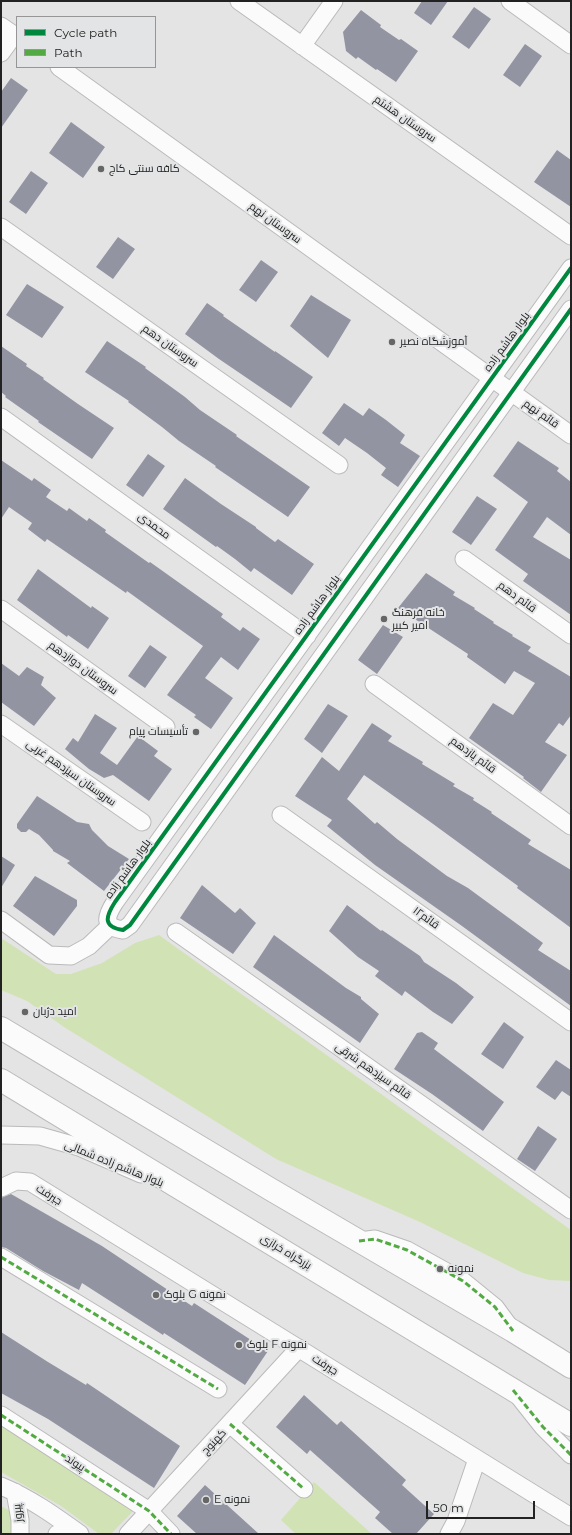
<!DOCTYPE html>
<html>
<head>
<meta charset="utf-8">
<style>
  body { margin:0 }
  #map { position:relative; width:572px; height:1535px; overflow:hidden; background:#e4e4e4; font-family:Montserrat,sans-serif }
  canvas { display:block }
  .frame { position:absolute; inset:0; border:2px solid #222; pointer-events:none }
  .legend { position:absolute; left:16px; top:16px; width:140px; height:52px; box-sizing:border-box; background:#e3e4e5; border:1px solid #969697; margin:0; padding:5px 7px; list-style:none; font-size:12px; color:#222 }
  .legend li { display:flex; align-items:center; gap:8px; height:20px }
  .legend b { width:20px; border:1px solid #969697 }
  .scale { position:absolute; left:426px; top:1501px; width:109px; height:18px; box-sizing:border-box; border:2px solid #222; border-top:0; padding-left:5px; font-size:12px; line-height:14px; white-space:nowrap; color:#222; -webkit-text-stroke:3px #e3e4e5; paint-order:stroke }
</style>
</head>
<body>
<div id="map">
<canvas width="572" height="1535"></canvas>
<div class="frame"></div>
<ul class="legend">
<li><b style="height:5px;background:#00873e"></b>Cycle path</li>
<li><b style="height:5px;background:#53aa43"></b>Path</li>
</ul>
<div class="scale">50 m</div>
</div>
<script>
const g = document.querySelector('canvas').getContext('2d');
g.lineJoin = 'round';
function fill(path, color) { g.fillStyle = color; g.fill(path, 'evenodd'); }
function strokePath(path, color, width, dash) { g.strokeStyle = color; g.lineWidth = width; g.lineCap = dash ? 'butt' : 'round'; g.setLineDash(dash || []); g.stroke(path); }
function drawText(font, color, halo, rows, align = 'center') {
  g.font = font + ' Montserrat,Cairo,sans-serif'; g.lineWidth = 4; g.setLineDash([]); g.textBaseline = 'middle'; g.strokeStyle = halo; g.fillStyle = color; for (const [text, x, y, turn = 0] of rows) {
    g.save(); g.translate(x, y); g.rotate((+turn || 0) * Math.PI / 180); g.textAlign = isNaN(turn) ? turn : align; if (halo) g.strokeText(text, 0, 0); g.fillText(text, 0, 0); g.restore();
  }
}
fill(new Path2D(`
  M 159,935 L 571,1230 L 571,1281 L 549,1280 L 523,1273 L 420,1222 L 276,1159 L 64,1027 L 27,1001 L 1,990 L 1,938 L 56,974 L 71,974 L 102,963 L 135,943 Z
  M 1,1422 L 136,1508 L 111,1534 L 99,1534 L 61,1506 L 1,1472 Z
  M 314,1482 L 372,1534 L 296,1534 L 281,1520 Z
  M 1,1506 L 12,1512 L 13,1534 L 1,1534 Z`), '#d1e3b5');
fill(new Path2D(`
  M 422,1 L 448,1 L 431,25 L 414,13 Z
  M 474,7 L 491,19 L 469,49 L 452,37 Z
  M 361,10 L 381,25 L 380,27 L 399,40 L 401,39 L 418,51 L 396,82 L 377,69 L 376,70 L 358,57 L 356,59 L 346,51 L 343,32 Z
  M 525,44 L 542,56 L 520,87 L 503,75 Z
  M 11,78 L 28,90 L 1,128 L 1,92 Z
  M 71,122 L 105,147 L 83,178 L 49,153 Z
  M 557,150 L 571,160 L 571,207 L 534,182 Z
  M 31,171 L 48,183 L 26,214 L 9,202 Z
  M 118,237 L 135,249 L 113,279 L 96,267 Z
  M 261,260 L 278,272 L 256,302 L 239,290 Z
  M 27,284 L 64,307 L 42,338 L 6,315 Z
  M 311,295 L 351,320 L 328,358 L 290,326 Z
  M 207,303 L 224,315 L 223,316 L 275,352 L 275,351 L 313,377 L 291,408 L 219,359 L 185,334 Z
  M 107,341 L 146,367 L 145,368 L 185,397 L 200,410 L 237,435 L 236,436 L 310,487 L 288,517 L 215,467 L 216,466 L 179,441 L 162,427 L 128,402 L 129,401 L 85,372 Z
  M 1,346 L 27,364 L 26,366 L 44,378 L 43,379 L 78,404 L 114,428 L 92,459 L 38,422 L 39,421 L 5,397 L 6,396 L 1,392 Z
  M 344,403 L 363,416 L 369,408 L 386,420 L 405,435 L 400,443 L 420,456 L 398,487 L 381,475 L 386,468 L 367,453 L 345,438 L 339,446 L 322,433 Z
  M 518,441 L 559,468 L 557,471 L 571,482 L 571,535 L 547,517 L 533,537 L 571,560 L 571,615 L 523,581 L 528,574 L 495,550 L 528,502 L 493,476 Z
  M 148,454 L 165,466 L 143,497 L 126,485 Z
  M 1,460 L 32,481 L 34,478 L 51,490 L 46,497 L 67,511 L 69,508 L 87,521 L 89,518 L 106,530 L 105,532 L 149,563 L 150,562 L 223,614 L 221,617 L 240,631 L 243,627 L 260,639 L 238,670 L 221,657 L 205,678 L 233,698 L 211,729 L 194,717 L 196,715 L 167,695 L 203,646 L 127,591 L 126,593 L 47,539 L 45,542 L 28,529 L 32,523 L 9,507 L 1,519 Z
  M 185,478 L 221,504 L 256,527 L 256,528 L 275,542 L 278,539 L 314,564 L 292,595 L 254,568 L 251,572 L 235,559 L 217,546 L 216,547 L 163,509 Z
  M 477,496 L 497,509 L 471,545 L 452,532 Z
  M 38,569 L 91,608 L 92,606 L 109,618 L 88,649 L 68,635 L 67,637 L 17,600 Z
  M 426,573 L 455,592 L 453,595 L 475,608 L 474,609 L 494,622 L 493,623 L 513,635 L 512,636 L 531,647 L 528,651 L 571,677 L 571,715 L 563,726 L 559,723 L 545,742 L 567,755 L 541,792 L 523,778 L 524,777 L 469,738 L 493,703 L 513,715 L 535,683 L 514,671 L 505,684 L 467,657 L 468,654 L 398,608 Z
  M 383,625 L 403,637 L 377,674 L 358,660 Z
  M 150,645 L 167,657 L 145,688 L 128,676 Z
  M 1,663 L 19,676 L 27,667 L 44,677 L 41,685 L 56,698 L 34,726 L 1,702 Z
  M 328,704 L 348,716 L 322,753 L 304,739 Z
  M 95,714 L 117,728 L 100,753 L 117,765 L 138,736 L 158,751 L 154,756 L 172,769 L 149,801 L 113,775 L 104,778 L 89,769 L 65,749 L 73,738 L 78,742 Z
  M 372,723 L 392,736 L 388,741 L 423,762 L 422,764 L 455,784 L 453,786 L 474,798 L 473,800 L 492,812 L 491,813 L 531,840 L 528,844 L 571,870 L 571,928 L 517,888 L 518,886 L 429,821 L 364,775 L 347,799 L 375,824 L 377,822 L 397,839 L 447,876 L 468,888 L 543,943 L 538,950 L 571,971 L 571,1006 L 462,926 L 375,865 L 327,826 L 332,820 L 295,796 L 322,757 L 339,771 Z
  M 37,796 L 77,822 L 89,824 L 92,830 L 108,846 L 129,859 L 104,891 L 67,863 L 70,861 L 53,851 L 53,850 L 39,835 L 29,829 L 26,832 L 21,832 L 17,828 L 17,824 Z
  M 1,856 L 15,865 L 1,888 Z
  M 35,876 L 77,900 L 77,906 L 54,936 L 13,906 Z
  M 202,885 L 235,913 L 240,908 L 256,923 L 233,954 L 180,918 Z
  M 347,905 L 381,931 L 382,930 L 420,956 L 424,962 L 456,983 L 474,997 L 452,1024 L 433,1012 L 405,991 L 402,996 L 375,976 L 379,971 L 358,957 L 329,931 Z
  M 274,935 L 346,988 L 361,997 L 361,999 L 379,1014 L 360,1043 L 253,967 Z
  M 504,1022 L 524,1037 L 503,1069 L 481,1054 Z
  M 422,1032 L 438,1043 L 434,1049 L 504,1102 L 483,1131 L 432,1094 L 394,1069 L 417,1033 Z
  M 556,1060 L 571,1070 L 571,1097 L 562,1091 L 555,1100 L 536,1087 Z
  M 538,1126 L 557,1139 L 535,1171 L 517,1159 Z
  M 11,1194 L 102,1246 L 192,1306 L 194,1303 L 268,1351 L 245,1385 L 164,1333 L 163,1335 L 82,1283 L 79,1290 L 43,1271 L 6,1248 L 1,1247 L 1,1198 Z
  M 1,1332 L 48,1362 L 86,1385 L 87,1383 L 180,1446 L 154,1488 L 48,1419 L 1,1393 Z
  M 304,1395 L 337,1425 L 341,1421 L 406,1480 L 402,1485 L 434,1514 L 416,1534 L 393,1534 L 375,1518 L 380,1512 L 310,1450 L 307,1454 L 276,1427 Z
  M 205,1485 L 259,1534 L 197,1534 L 177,1516 Z`), '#9294a2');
const minor = new Path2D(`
  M 239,1 L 571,236
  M 510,1 L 571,45
  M 1,26 L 17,37
  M 302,46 L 334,1
  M 1,53 L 14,35
  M 59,67 L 571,435
  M 1,227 L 339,465
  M 571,268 L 115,902 C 106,916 102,927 123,930 L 130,925 L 571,309
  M 1,417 L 307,636
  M 464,559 L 571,635
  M 1,609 L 166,727
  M 374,684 L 571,826
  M 1,724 L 142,822
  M 281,815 L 571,1022
  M 1,920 L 49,955 L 71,956 L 89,946 L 110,926
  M 176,932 L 571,1210
  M 1,1135 L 40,1136 L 79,1147 L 141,1174
  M 1,1188 L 16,1181 L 30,1182 L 571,1517
  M 360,1241 L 375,1239 L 407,1250 L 463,1281 L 495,1307 L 509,1326
  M 1,1257 L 218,1389
  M 520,1398 L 543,1427 L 571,1455
  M 1,1415 L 149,1511 L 171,1534
  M 230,1424 L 304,1489
  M 1,1486 C 30,1498 55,1516 80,1534
  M 15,1492 L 20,1520 L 20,1534
  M 57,1534 L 67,1531 L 76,1531
  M 128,1534 L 299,1348
  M 449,1534 L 456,1521 L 477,1459`);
const highway = new Path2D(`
  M 1,1028 L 270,1189 L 513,1331 L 571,1367
  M 1,1080 L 571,1425`);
strokePath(minor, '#bababa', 19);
strokePath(highway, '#bababa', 24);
strokePath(minor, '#fbfbfb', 17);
strokePath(highway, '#fbfbfb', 22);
strokePath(new Path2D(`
  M 359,1241 L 375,1239 L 407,1250 L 463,1281 L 495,1307 L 513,1331
  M 1,1257 L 218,1389
  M 513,1390 L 543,1427 L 571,1455
  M 1,1415 L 149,1511 L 171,1534
  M 230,1424 L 304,1489`), '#53aa43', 3, [6, 3]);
strokePath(new Path2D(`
  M 571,268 L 115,902 C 106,916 102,927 123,930 L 130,925 L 571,309`), '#00873e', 4);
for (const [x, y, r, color] of [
  [101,169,4,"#666"],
  [392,342,4,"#666"],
  [384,619,4,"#666"],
  [196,732,4,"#666"],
  [25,1012,4,"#666"],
  [440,1269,4,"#666"],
  [156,1295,4,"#666"],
  [239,1345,4,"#666"],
  [206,1500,4,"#666"]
]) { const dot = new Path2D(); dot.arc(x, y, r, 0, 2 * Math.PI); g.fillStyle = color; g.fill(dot); strokePath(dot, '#e3e4e5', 1.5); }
drawText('11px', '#222', '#e3e4e5', [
  ["سروستان هشتم",405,119,35],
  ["سروستان نهم",275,223,36],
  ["بلوار هاشم زاده",507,342,-54],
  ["سروستان دهم",170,346,35],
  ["قائم نهم",541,414,35],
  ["محمدی",154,526,36],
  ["قائم دهم",517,597,36],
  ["بلوار هاشم زاده",317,605,-54],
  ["سروستان دوازدهم",83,668,36],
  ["قائم یازدهم",473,755,36],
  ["سروستان سیزدهم غربی",71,773,35],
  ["بلوار هاشم زاده",128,869,-54],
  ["قائم۱۲",426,918,36],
  ["قائم سیزدهم شرقی",373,1071,35],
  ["بلوار هاشم زاده شمالی",114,1164,22],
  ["جيرفت",49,1195,32],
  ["بزرگراه خرازی",286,1252,31],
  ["جيرفت",325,1365,32],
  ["كهنوج",214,1442,-47],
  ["پیوند",75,1463,33],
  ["پیروز",18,1513,-97]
]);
drawText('11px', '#222', '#e3e4e5', [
  ["کافه سنتی کاج",109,169],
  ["آموزشگاه نصیر",400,342],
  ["خانه فرهنگ",392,613],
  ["امیر کبیر",392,626],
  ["تأسیسات پیام",188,732,"right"],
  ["امید دژبان",33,1012],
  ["نمونه",448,1269],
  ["بلوک G نمونه",164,1295],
  ["بلوک F نمونه",247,1345],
  ["E نمونه",214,1500]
], 'left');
</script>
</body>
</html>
